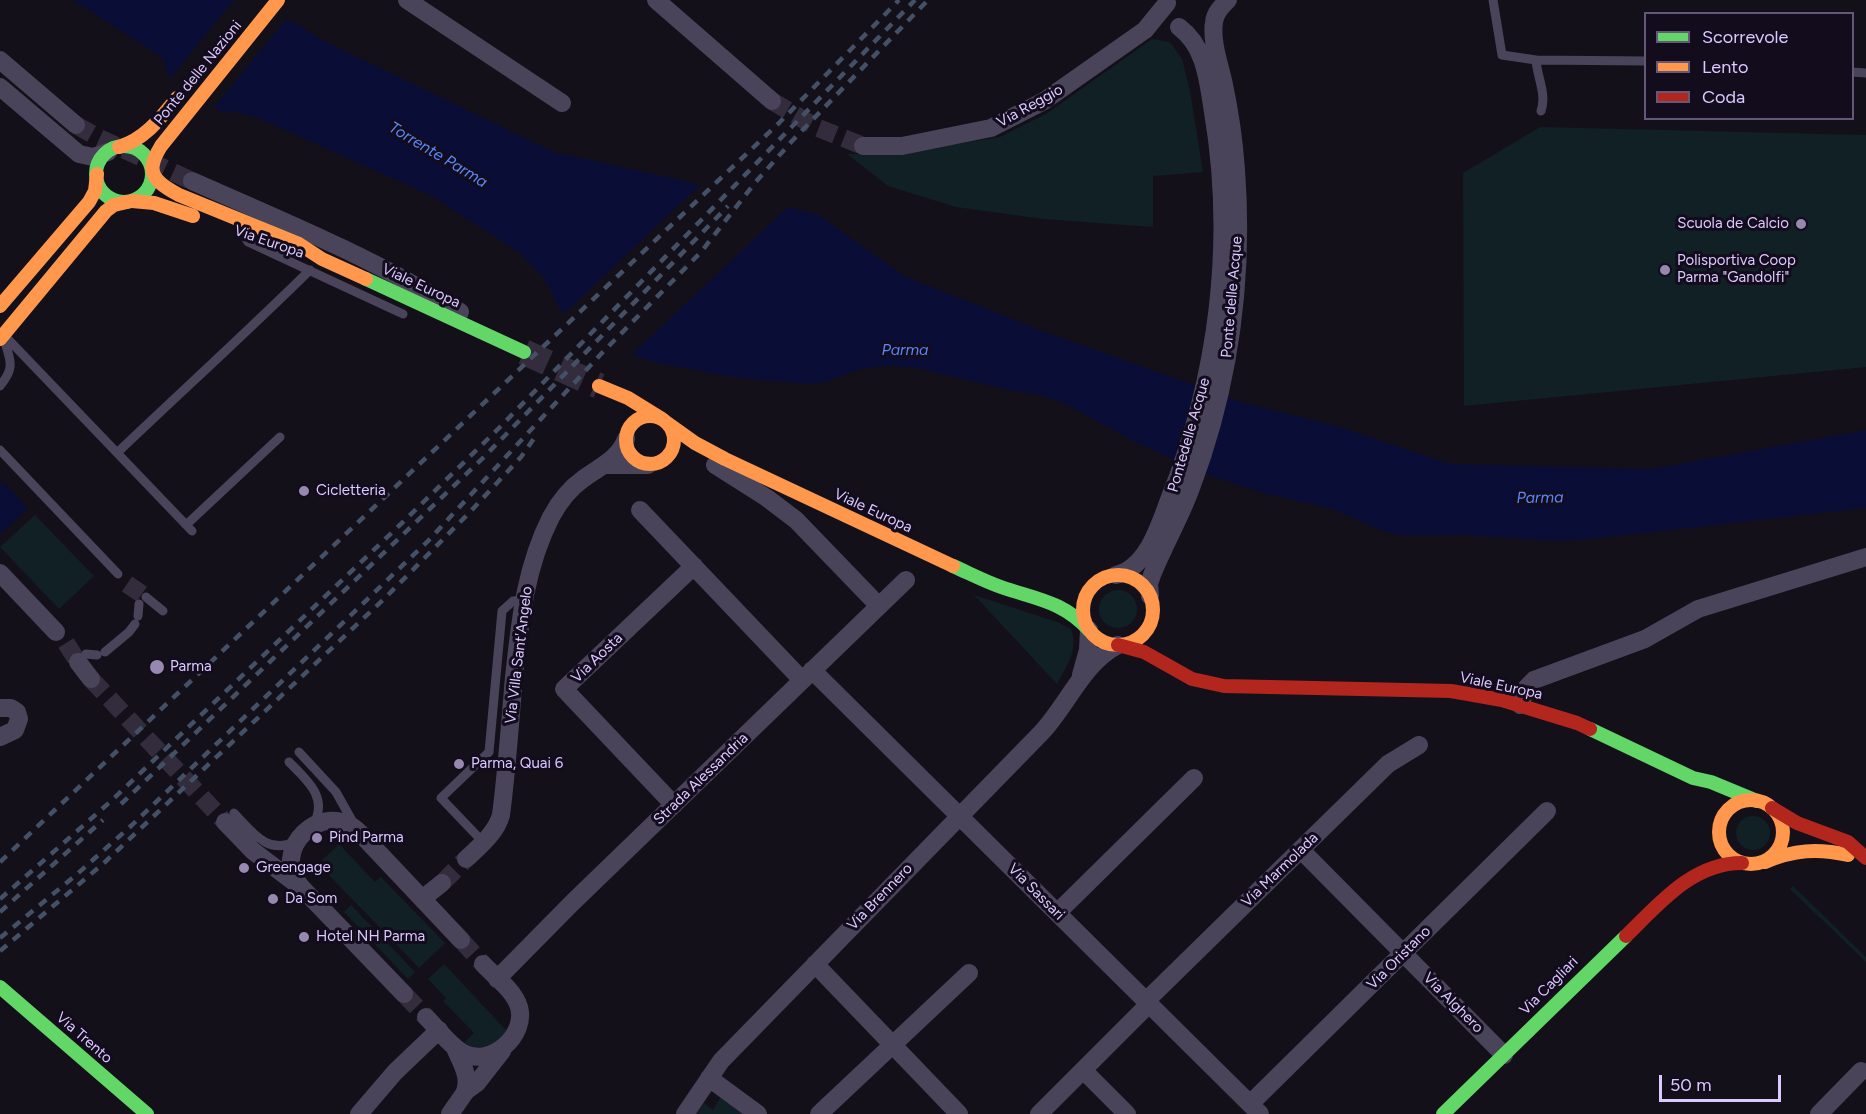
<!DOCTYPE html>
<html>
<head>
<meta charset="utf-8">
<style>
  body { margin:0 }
  #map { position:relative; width:1866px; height:1114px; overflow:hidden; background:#141019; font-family:Figtree,sans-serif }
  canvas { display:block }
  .legend { position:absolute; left:1644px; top:12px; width:210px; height:108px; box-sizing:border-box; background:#130c1d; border:2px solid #635877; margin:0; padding:8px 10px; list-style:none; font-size:18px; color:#dcc9ff }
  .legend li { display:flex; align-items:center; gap:12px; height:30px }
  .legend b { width:30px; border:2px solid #635877 }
  .scale { position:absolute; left:1659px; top:1075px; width:122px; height:27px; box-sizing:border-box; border:3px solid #dcc9ff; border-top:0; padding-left:8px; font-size:18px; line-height:21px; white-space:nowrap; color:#dcc9ff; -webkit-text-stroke:4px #130c1d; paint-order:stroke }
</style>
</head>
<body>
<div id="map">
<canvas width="1866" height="1114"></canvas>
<ul class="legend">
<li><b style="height:8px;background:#63d668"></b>Scorrevole</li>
<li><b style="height:8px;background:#ff974d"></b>Lento</li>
<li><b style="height:8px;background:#b3261e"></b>Coda</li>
</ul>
<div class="scale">50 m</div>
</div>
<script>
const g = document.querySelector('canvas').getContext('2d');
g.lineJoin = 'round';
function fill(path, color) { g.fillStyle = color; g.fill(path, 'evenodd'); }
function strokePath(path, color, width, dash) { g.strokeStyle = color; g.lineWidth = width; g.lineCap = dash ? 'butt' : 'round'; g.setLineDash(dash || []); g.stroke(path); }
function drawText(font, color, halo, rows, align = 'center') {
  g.font = font + ' Figtree,sans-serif'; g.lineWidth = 6; g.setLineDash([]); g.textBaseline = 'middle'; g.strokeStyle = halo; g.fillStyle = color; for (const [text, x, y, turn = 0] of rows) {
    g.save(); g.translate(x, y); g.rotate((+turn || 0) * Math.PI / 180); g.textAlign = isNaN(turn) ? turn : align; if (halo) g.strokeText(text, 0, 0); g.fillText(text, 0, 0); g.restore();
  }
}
fill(new Path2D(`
  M 1152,39 L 1170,42 L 1182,59 L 1190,91 L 1203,172 L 1153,176 L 1153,227 L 1043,219 L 956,207 L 888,186 L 847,154 L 896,154 L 1000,137 L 1046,114 Z
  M 1540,127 L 1866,135 L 1866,367 L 1464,406 L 1463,173 Z
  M 35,515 L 94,576 L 59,609 L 0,547 Z
  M1099 609a19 19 0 1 1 38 0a19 19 0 1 1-38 0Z
  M 974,595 L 1057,622 L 1071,629 C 1079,650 1067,665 1057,684 Z
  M1736 833a17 17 0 1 1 34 0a17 17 0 1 1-34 0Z
  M 339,844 L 375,882 L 381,877 L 445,943 L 419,968 L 318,864 Z
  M 1793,886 L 1866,957 L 1866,962 L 1790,889 Z
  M 351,905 L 415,972 L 408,979 L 344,912 Z
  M 444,964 L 507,1031 L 497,1042 L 478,1049 L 464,1043 L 474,1033 L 443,1001 L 446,998 L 428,979 Z
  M 721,1096 L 745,1114 L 696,1114 L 704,1103 L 713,1110 Z`), '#102025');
fill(new Path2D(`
  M 73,0 L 234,0 L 299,25 L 324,41 L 554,152 L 680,180 L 819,215 L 904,276 L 1045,332 L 1245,403 L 1337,426 L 1450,464 L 1652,469 L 1866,430 L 1866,508 L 1592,539 L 1554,541 L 1465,535 L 1417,536 L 1398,535 L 1380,530 L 1332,509 L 1263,493 L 1211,476 L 1135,442 L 1064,403 L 1039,395 L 1014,391 L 916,368 L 892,366 L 874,367 L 858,370 L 825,382 L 810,384 L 738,378 L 657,363 L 636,356 L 573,322 L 559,308 L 545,280 L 521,254 L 432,196 L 258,118 L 230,111 L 221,112 L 168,75 L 163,58 Z
  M 0,479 L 28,508 L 0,535 L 0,487 L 3,486 Z`), '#0a0e36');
fill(new Path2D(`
  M 234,0 L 242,0 L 288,17 L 212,110 L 169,80 Z
  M 702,183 L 790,205 L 630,356 L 588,334 L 571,324 L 562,316 Z`), '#141019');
strokePath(new Path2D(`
  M 772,101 L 816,127 L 863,146
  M 76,125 L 97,137 L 192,181
  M 127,584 L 146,597
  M 66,643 L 78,662
  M 91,679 L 225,822
  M 442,883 L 466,859
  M 461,940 L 483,964
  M 404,994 L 426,1017`), '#322c3c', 18, [18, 9]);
strokePath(new Path2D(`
  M 524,352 L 599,386`), '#322c3c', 26, [26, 13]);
strokePath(new Path2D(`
  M 1493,0 L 1502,55 L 1536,60 C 1537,77 1547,94 1541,111
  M 1536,60 L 1646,61
  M 1852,72 L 1866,73
  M 243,233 L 248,242 L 403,314
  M 5,336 L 192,531
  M 0,386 C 16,366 10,361 4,339
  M 0,450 L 118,574
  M 117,453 C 181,392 247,332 310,270
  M 186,525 L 280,437
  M 146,597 L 163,611
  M 138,616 L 139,604
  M 105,652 L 129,632 L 135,624
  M 86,654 L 97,655
  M 299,752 L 336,792 L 355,826
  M 289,762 C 307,780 329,798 313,825
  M 234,813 C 252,832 268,856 296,841
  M 483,842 L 441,798 L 489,752 L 502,611 L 513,601 L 523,600`), '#4a445a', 9);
strokePath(new Path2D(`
  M 407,0 L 562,103
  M 656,0 L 772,101
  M 0,60 L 76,125
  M 0,87 L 79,154 L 93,157 L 108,152
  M 863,146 L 902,146 L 991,128 L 1044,101 L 1145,30 L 1167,3
  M 192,181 C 283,221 375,259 460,312
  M 605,465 L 648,465
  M 715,465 L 767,498 L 796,520 L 879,606
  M 640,510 L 802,680
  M 0,573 L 56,632
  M 1116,575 C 1147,568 1159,526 1169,500 C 1218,377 1235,243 1213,112 C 1208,81 1206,47 1179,27
  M 1150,596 L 1149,584 L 1152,575 C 1164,545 1180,518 1191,488 C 1229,387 1244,278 1236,170 C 1234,142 1230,113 1224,85 C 1220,65 1211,43 1214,22 C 1215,13 1221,7 1228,0
  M 78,662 L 91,679
  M 812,670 L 1260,1114
  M 1081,675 L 1088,650 L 1089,630
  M 1520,705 L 1527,687 L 1534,680 L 1645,639 L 1698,609 L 1866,557
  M 0,708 L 11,708 L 17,712 L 19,719 L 15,730 L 0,737
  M 674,805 L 564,689 L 694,566
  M 225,822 L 253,851 L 302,888 L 404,994
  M 1301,850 L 1504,1055
  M 466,859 C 480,846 496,833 501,815 C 507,769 510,723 514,677 C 520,622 525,568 551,517 C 559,502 569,489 583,479 C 599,467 619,459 626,439
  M 302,888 C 267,851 323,796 360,833 L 461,940
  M 422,899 L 442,883
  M 1057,913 L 1194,778
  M 815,964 L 959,1114
  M 497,979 L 572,903 L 906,580
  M 1146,1001 L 1388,764 L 1419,745
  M 426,1017 C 438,1029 449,1045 463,1053 C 491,1068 527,1035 519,1007 C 514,990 494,976 483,964
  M 454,1046 C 460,1060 472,1078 464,1094
  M 1083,1070 L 1127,1114
  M 709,1078 L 758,1114
  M 1250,1104 L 1547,811
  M 359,1114 L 395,1072 L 439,1030
  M 450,1114 L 466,1091 L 477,1083 L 502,1051
  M 685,1114 L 721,1061 L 1042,732 C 1068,704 1083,663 1118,645
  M 819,1114 L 969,973
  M 1039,1114 L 1149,1004
  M 1819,1114 L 1861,1071`), '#4a445a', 18);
strokePath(new Path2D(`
  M96 174a28 28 0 1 1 56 0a28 28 0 1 1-56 0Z
  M 366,279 L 524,352
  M 953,566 C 969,573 984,581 1001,587 C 1035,599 1063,601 1089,630
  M 1590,729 L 1693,778 L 1711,782 L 1757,801
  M 0,987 L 147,1114
  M 1443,1114 L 1626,936`), '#63d668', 14);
strokePath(new Path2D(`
  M 278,0 L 161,146 C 158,151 154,158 153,164 C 149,179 168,189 179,195 L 299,244 L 322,259 L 366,279
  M 119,147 C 145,139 160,119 177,98
  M 132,201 L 154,203 L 193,216
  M 0,306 L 89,202 L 95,191 L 97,174
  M 0,339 L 106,211 L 114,205 L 127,202
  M 599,386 L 628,398 L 662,419
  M626 440a24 24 0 1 1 48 0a24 24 0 1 1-48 0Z
  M 667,423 L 695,443 L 725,459 L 953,566
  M1083 610a35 35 0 1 1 70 0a35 35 0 1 1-70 0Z
  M1719 832a32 32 0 1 1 64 0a32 32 0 1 1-64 0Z
  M 1765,862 C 1794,850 1817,848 1848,855`), '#ff974d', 14);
strokePath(new Path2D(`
  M 1118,645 L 1144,652 L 1192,679 L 1224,686 L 1451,691 L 1502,700 L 1577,723 L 1590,729
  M 1772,808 L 1797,823 L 1848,842 L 1866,858
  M 1626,936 C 1659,904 1692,863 1742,863`), '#b3261e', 14);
strokePath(new Path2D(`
  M 121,804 L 484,457 L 728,206
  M 0,862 L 779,123 L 899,0
  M 0,899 L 110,802 L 403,522 L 499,428 L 915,0
  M 0,912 L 103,820
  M 0,938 L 76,875 L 132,825 L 428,541 L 601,354 L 701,252 L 754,184 L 792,141 L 928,0
  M 0,951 L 104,863 L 385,598 L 470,512 L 521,457 L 535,437`), '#445065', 4.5, [9, 8]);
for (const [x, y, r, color] of [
  [1801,224,6,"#9688ae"],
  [1665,270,6,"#9688ae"],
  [304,491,6,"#9688ae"],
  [157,667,8,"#9688ae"],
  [459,764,6,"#9688ae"],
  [317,838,6,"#9688ae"],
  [244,868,6,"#9688ae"],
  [273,899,6,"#9688ae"],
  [304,937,6,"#9688ae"]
]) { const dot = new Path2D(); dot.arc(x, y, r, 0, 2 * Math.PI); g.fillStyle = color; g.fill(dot); strokePath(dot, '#130c1d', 2); }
drawText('15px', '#dcc9ff', '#130c1d', [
  ["Ponte delle Nazioni",198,73,-51],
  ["Via Reggio",1030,106,-29],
  ["Via Europa",269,242,19],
  ["Viale Europa",421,286,25],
  ["Ponte delle Acque",1232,297,-85],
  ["Pontedelle Acque",1189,435,-74],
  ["Viale Europa",873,511,25],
  ["Via Villa Sant'Angelo",519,655,-83],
  ["Via Aosta",597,658,-44],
  ["Viale Europa",1501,686,12],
  ["Strada Alessandria",701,779,-44],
  ["Via Marmolada",1280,870,-44],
  ["Via Sassari",1036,892,45],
  ["Via Brennero",880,897,-46],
  ["Via Oristano",1399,958,-45],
  ["Via Cagliari",1549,986,-45],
  ["Via Alghero",1453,1003,45],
  ["Via Trento",84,1038,41]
]);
drawText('15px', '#dcc9ff', '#130c1d', [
  ["Scuola de Calcio",1789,224,"right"],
  ["Polisportiva Coop",1677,261],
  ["Parma \"Gandolfi\"",1677,278],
  ["Cicletteria",316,491],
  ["Parma",170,667],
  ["Parma, Quai 6",471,764],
  ["Pind Parma",329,838],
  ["Greengage",256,868],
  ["Da Som",285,899],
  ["Hotel NH Parma",316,937]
], 'left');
drawText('italic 16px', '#5887fe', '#130c1d', [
  ["Torrente Parma",438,155,31],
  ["Parma",905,350],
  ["Parma",1540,498,-1]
]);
</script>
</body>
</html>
